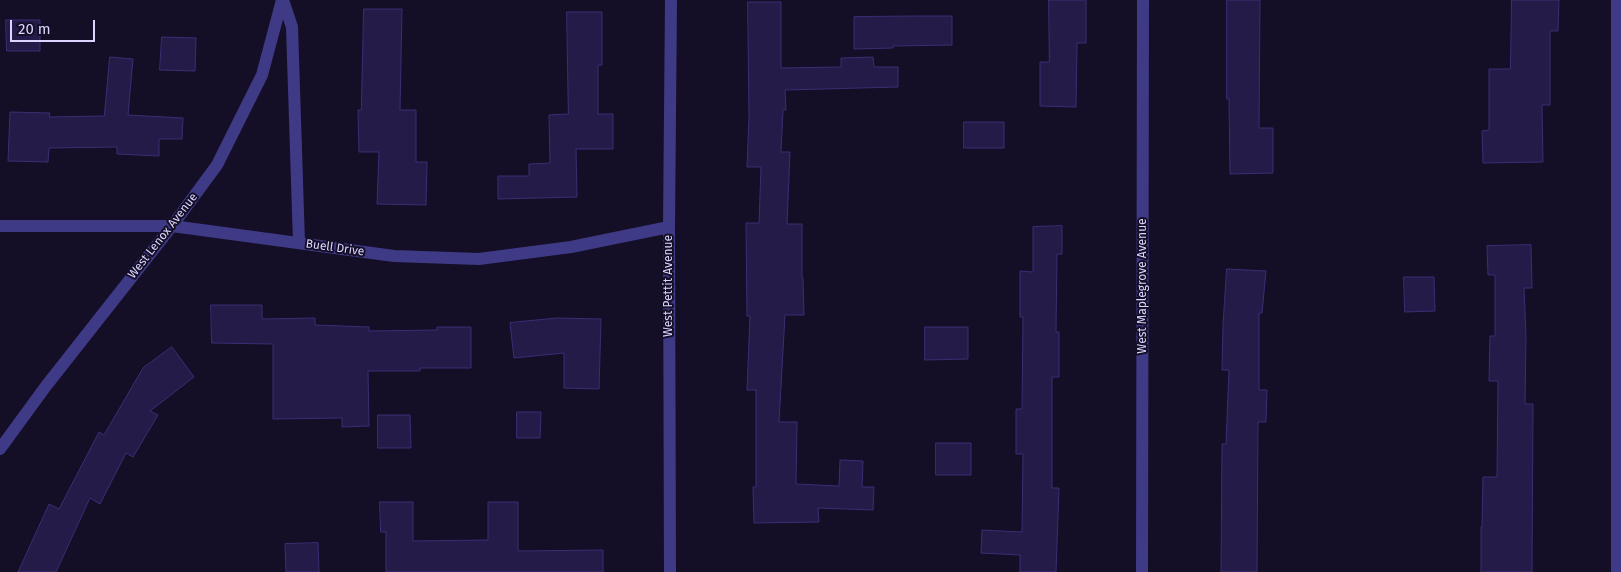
<!DOCTYPE html>
<html>
<head>
<meta charset="utf-8">
<style>
  body { margin:0 }
  #map { position:relative; width:1621px; height:572px; overflow:hidden; background:#140f27; font-family:"Fira Sans",sans-serif }
  canvas { display:block }
  .scale { position:absolute; left:10px; top:20px; width:85px; height:22px; box-sizing:border-box; border:2px solid #dbd5ff; border-top:0; padding-left:6px; font-size:15px; line-height:18px; white-space:nowrap; color:#dbd5ff; -webkit-text-stroke:4px #140f27; paint-order:stroke }
</style>
</head>
<body>
<div id="map">
<canvas width="1621" height="572"></canvas>
<div class="scale">20 m</div>
</div>
<script>
const g = document.querySelector('canvas').getContext('2d');
g.lineJoin = 'round';
function fill(path, color) { g.fillStyle = color; g.fill(path, 'evenodd'); }
function strokePath(path, color, width, dash) { g.strokeStyle = color; g.lineWidth = width; g.lineCap = dash ? 'butt' : 'round'; g.setLineDash(dash || []); g.stroke(path); }
function drawText(font, color, halo, rows, align = 'center') {
  g.font = font + ' "Fira Sans",sans-serif'; g.lineWidth = 4; g.setLineDash([]); g.textBaseline = 'middle'; g.strokeStyle = halo; g.fillStyle = color; for (const [text, x, y, turn = 0] of rows) {
    g.save(); g.translate(x, y); g.rotate((+turn || 0) * Math.PI / 180); g.textAlign = isNaN(turn) ? turn : align; if (halo) g.strokeText(text, 0, 0); g.fillText(text, 0, 0); g.restore();
  }
}
const building = new Path2D(`
  M 1049,0 L 1086,0 L 1086,43 L 1077,43 L 1076,107 L 1040,106 L 1040,62 L 1049,62 Z
  M 1227,0 L 1260,0 L 1259,128 L 1273,128 L 1273,173 L 1230,174 L 1229,99 L 1227,99 Z
  M 1512,0 L 1559,0 L 1558,31 L 1550,31 L 1550,105 L 1542,105 L 1543,162 L 1483,163 L 1482,131 L 1489,130 L 1489,69 L 1510,69 Z
  M 748,2 L 781,2 L 781,68 L 841,67 L 841,58 L 873,57 L 874,67 L 898,67 L 898,87 L 785,90 L 786,110 L 783,110 L 781,152 L 790,152 L 787,224 L 802,224 L 802,278 L 803,278 L 804,315 L 785,315 L 779,422 L 797,422 L 796,484 L 839,486 L 840,460 L 863,461 L 862,487 L 874,487 L 873,510 L 818,508 L 819,522 L 754,523 L 753,487 L 756,487 L 756,390 L 747,390 L 750,316 L 747,316 L 746,223 L 759,223 L 761,167 L 747,167 L 749,117 Z
  M 364,9 L 402,9 L 400,110 L 416,110 L 416,162 L 427,162 L 426,205 L 377,204 L 379,152 L 359,152 L 358,110 L 361,110 Z
  M 567,12 L 602,12 L 602,65 L 598,65 L 598,114 L 613,114 L 613,149 L 576,149 L 577,197 L 498,199 L 498,176 L 529,176 L 529,164 L 550,163 L 549,115 L 568,114 Z
  M 918,16 L 952,16 L 952,45 L 893,46 L 893,48 L 854,49 L 854,17 Z
  M 6,20 L 40,20 L 40,51 L 7,51 Z
  M 162,37 L 196,38 L 195,71 L 160,70 Z
  M 110,57 L 133,59 L 128,115 L 183,118 L 182,139 L 159,139 L 159,156 L 117,154 L 117,147 L 49,148 L 48,162 L 8,161 L 10,112 L 50,113 L 49,117 L 104,116 Z
  M 964,122 L 1004,122 L 1004,148 L 964,148 Z
  M 1062,226 L 1062,254 L 1057,254 L 1056,332 L 1059,332 L 1059,377 L 1052,377 L 1052,488 L 1059,488 L 1056,572 L 1020,572 L 1020,555 L 981,553 L 982,530 L 1022,532 L 1023,454 L 1016,454 L 1016,409 L 1022,409 L 1023,317 L 1020,317 L 1020,271 L 1033,272 L 1033,227 Z
  M 1531,245 L 1532,288 L 1524,288 L 1526,336 L 1525,404 L 1533,404 L 1532,572 L 1481,572 L 1481,527 L 1482,527 L 1483,477 L 1497,477 L 1498,381 L 1489,381 L 1490,336 L 1495,336 L 1495,275 L 1488,275 L 1487,246 Z
  M 1227,269 L 1266,271 L 1262,313 L 1259,313 L 1259,390 L 1267,390 L 1266,422 L 1258,422 L 1257,572 L 1221,572 L 1222,444 L 1226,444 L 1229,370 L 1222,370 L 1223,325 Z
  M 1404,277 L 1434,277 L 1435,311 L 1405,312 Z
  M 211,305 L 262,305 L 262,319 L 315,318 L 315,325 L 369,327 L 369,331 L 437,330 L 437,327 L 471,327 L 471,368 L 420,368 L 420,371 L 368,371 L 369,426 L 342,427 L 342,418 L 273,419 L 273,344 L 212,343 Z
  M 557,318 L 601,319 L 599,389 L 564,388 L 564,353 L 514,358 L 510,323 Z
  M 925,327 L 968,327 L 968,359 L 925,360 Z
  M 172,347 L 194,377 L 150,411 L 158,415 L 133,457 L 126,453 L 100,504 L 90,498 L 56,572 L 18,572 L 49,504 L 59,509 L 99,432 L 104,435 L 143,368 Z
  M 517,412 L 541,412 L 540,438 L 517,438 Z
  M 378,415 L 410,415 L 411,448 L 378,448 Z
  M 936,443 L 971,443 L 971,475 L 936,475 Z
  M 380,502 L 413,502 L 413,541 L 488,540 L 488,502 L 518,502 L 518,551 L 603,550 L 603,572 L 386,572 L 386,532 L 381,532 Z
  M 318,543 L 319,572 L 286,572 L 285,544 Z`);
fill(building, '#251b48');
strokePath(building, '#3d2d74', 1);
strokePath(new Path2D(`
  M 283,0 L 292,27 L 299,243
  M 0,226 L 172,226 L 394,256 L 479,259 L 571,247 L 669,227
  M 0,449 L 46,386 L 172,226 L 217,165 L 262,75 L 282,0
  M 670,572 L 669,227 L 671,0
  M 1142,572 L 1143,0
  M 1617,572 L 1617,0`), '#3f3a86', 12);
drawText('12px', '#dbd5ff', '#140f27', [
  ["West Lenox Avenue",163,236,-52],
  ["Buell Drive",335,248,8],
  ["West Pettit Avenue",669,286,-90],
  ["West Maplegrove Avenue",1143,286,-90]
]);
</script>
</body>
</html>
